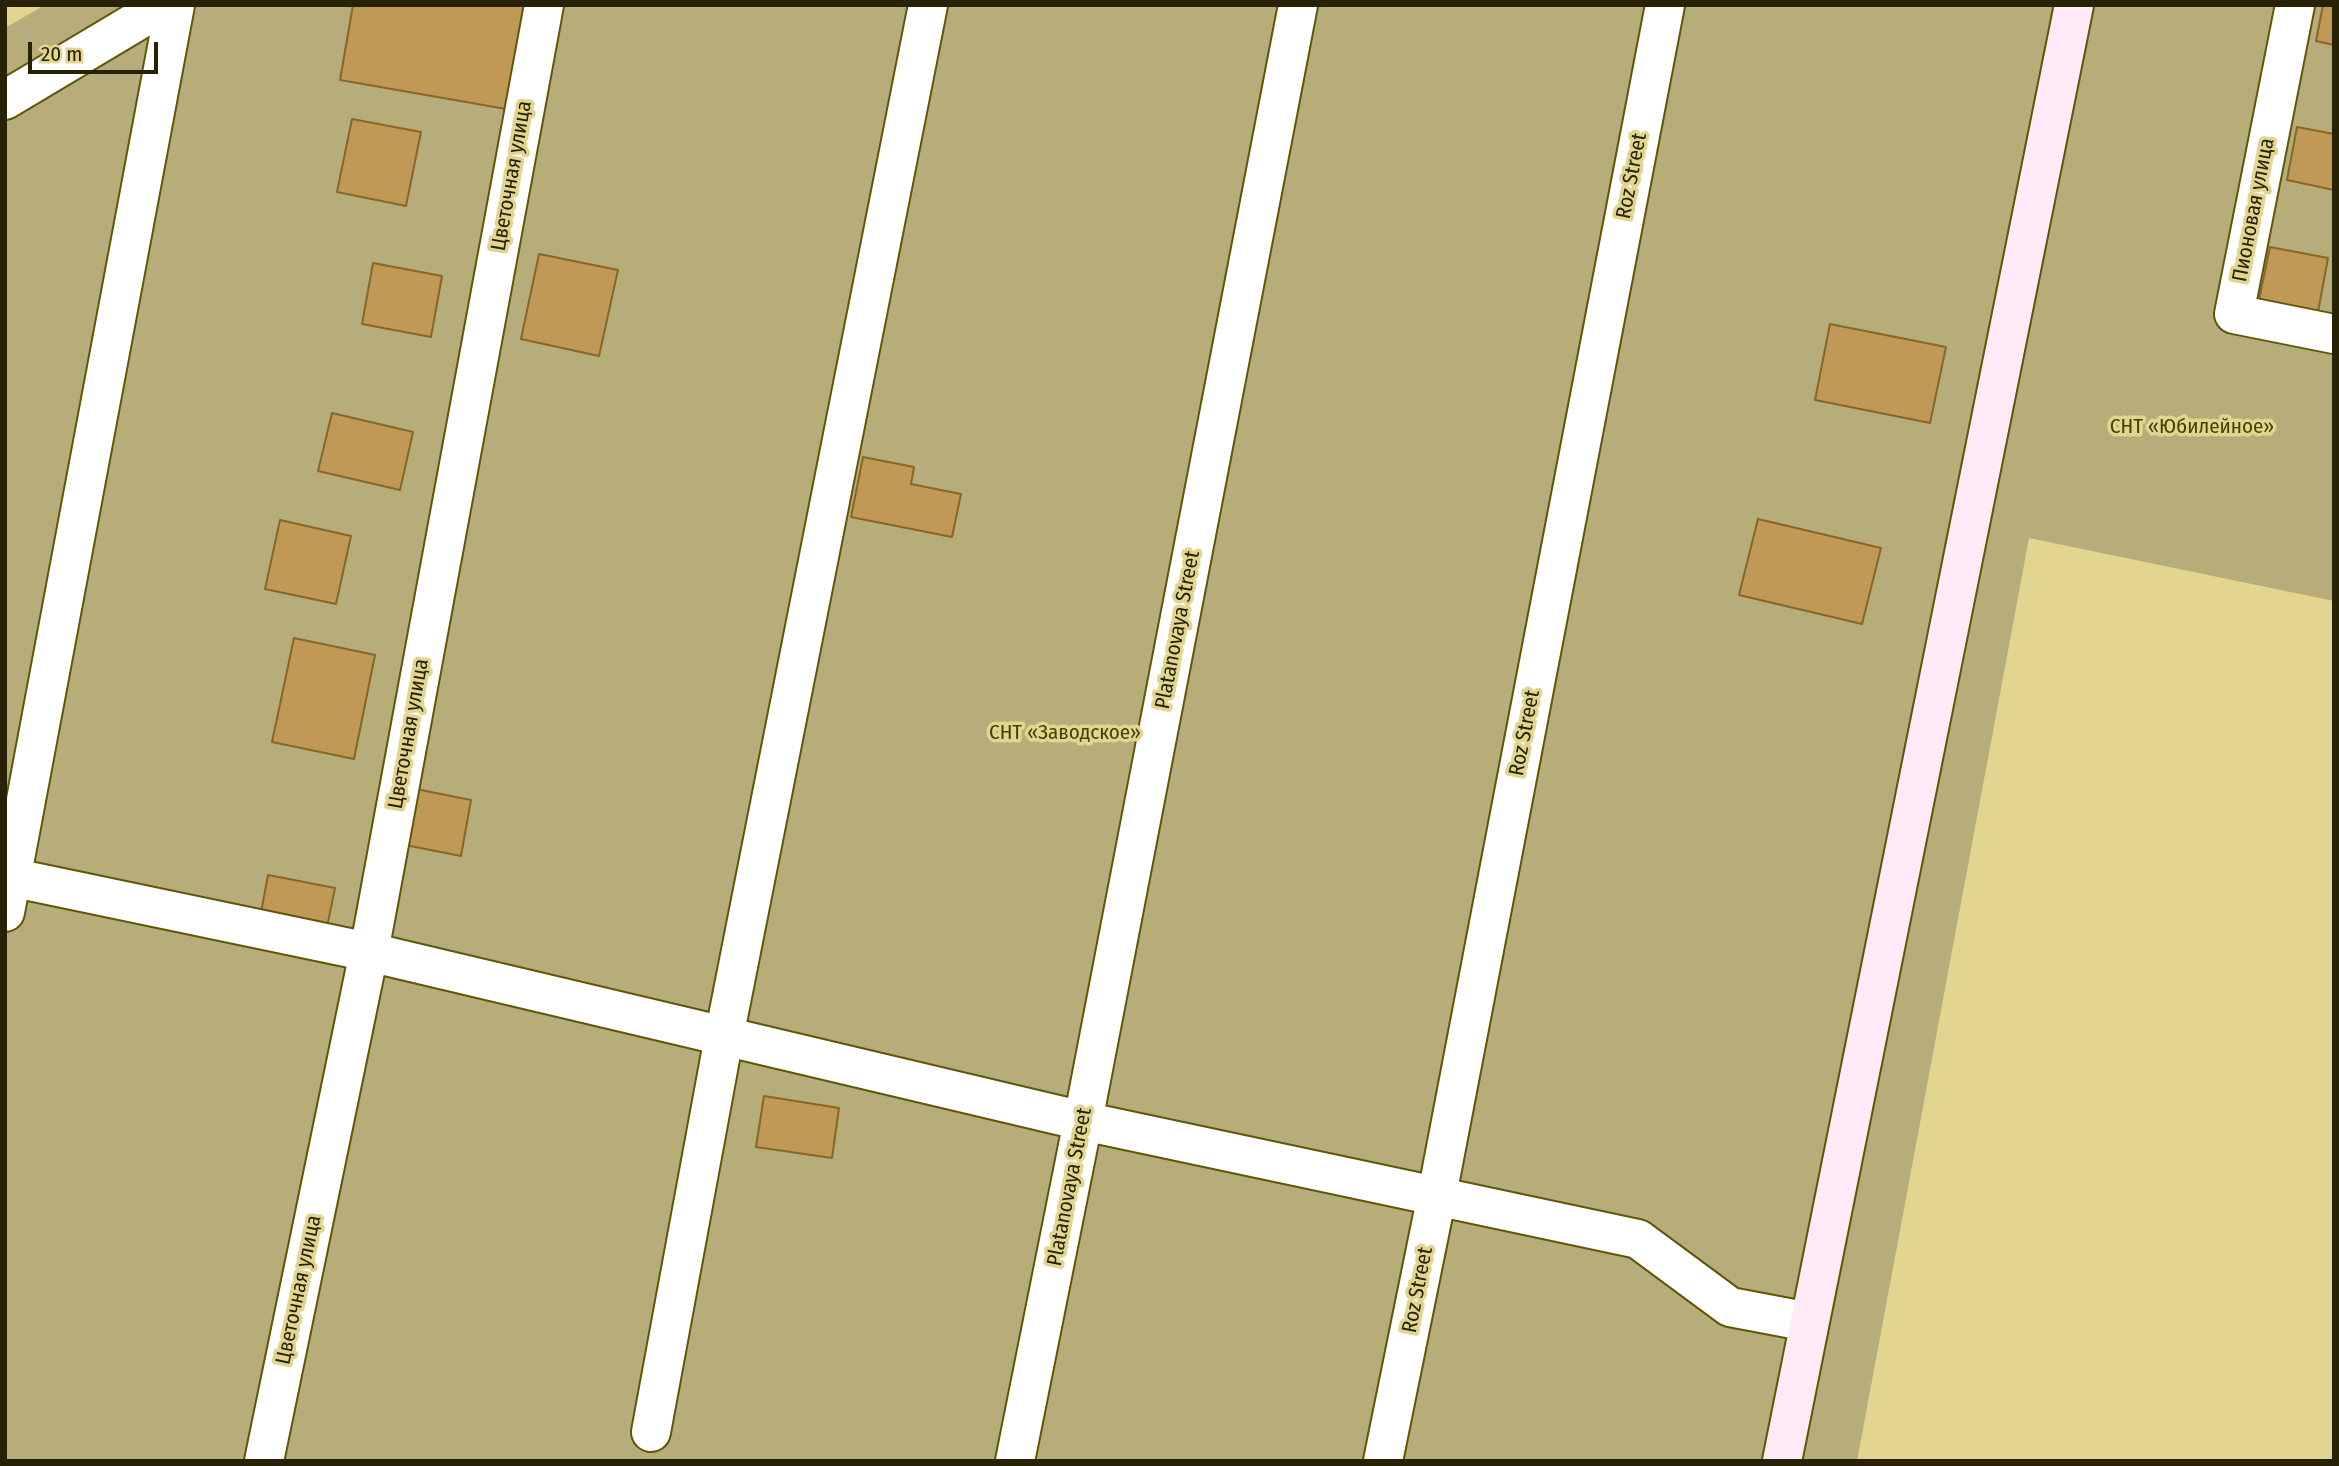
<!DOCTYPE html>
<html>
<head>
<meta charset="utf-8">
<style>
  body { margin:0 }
  #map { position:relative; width:2339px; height:1466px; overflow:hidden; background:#e1d58f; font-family:"Fira Sans Condensed",sans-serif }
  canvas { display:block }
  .frame { position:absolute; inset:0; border:7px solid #272205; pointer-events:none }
  .scale { position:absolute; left:28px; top:42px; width:130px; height:32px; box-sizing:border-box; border:4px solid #272205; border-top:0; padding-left:9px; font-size:21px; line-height:24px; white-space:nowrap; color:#272205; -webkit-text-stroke:5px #e1d58f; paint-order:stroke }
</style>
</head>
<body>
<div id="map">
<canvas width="2339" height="1466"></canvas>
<div class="frame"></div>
<div class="scale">20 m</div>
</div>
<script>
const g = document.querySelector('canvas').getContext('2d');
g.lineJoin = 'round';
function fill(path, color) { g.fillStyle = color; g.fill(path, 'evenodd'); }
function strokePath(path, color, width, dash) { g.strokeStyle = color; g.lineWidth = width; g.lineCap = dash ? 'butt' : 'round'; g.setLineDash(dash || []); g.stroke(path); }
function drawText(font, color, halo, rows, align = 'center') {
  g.font = font + ' "Fira Sans Condensed",sans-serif'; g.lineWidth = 7; g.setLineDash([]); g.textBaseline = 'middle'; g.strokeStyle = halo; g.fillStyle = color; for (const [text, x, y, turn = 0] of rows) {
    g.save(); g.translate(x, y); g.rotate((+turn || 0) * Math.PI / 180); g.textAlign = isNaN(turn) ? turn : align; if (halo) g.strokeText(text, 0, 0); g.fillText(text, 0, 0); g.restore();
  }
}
fill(new Path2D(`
  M 45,5 L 2334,5 L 2334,601 L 2029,538 L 1857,1461 L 5,1461 L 5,28 Z`), '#b6ad7a');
const building = new Path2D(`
  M 353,5 L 525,5 L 506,109 L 340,80 Z
  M 2323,5 L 2334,5 L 2334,45 L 2316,41 Z
  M 352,119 L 421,132 L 406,206 L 337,192 Z
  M 2297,127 L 2334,134 L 2334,190 L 2287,180 Z
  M 2270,247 L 2328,258 L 2318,312 L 2259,300 Z
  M 539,254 L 618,270 L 599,356 L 521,339 Z
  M 373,263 L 442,276 L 431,337 L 362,324 Z
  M 1830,324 L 1946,347 L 1930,423 L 1815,400 Z
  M 332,413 L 413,432 L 400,490 L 318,471 Z
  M 863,457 L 914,467 L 911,484 L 961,494 L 952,537 L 851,517 Z
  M 1758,519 L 1881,548 L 1862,624 L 1739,595 Z
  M 280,520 L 351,536 L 336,604 L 265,589 Z
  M 294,638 L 375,655 L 354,759 L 272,742 Z
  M 416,789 L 471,800 L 461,856 L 405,845 Z
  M 268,875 L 335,888 L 326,932 L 260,918 Z
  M 764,1096 L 839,1108 L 832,1158 L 756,1147 Z`);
fill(building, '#c19956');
strokePath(building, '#886628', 2);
const street = new Path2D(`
  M 2295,5 L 2234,314 L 2334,334
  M 5,100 L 164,5
  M 5,876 L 369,952 L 1083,1121 L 1638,1239 L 1730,1307 L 1809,1322
  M 5,912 L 175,5
  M 651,1432 L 724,1037 L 928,5
  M 264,1461 L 369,952 L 544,5
  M 1015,1461 L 1083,1121 L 1298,5
  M 1383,1461 L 1437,1195 L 1665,5`);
const secondary = new Path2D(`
  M 1782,1461 L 2074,5`);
strokePath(street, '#615508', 42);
strokePath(secondary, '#615508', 42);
strokePath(street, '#fff', 38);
strokePath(secondary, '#ffebf8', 38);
drawText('21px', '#272205', '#e1d58f', [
  ["Цветочная улица",512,176,-80],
  ["Roz Street",1632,176,-79],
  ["Пионовая улица",2254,210,-79],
  ["Platanovaya Street",1178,630,-79],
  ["Roz Street",1525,733,-79],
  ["Цветочная улица",409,734,-80],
  ["Platanovaya Street",1070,1187,-79],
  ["Цветочная улица",299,1290,-78],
  ["Roz Street",1418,1290,-79]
]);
drawText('21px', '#483e00', '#e1d58f', [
  ["СНТ «Юбилейное»",2192,427],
  ["СНТ «Заводское»",1065,733]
]);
</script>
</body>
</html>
